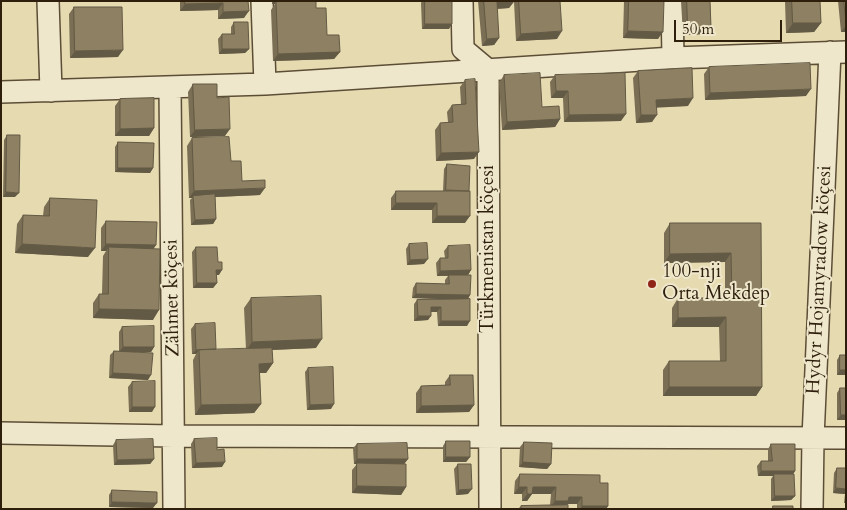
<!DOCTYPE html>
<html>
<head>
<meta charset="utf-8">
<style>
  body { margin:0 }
  #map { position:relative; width:847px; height:510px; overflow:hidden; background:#e6dab1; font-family:Cardo,serif }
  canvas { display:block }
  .frame { position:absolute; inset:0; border:2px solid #2e1f0d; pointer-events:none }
  .scale { position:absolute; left:674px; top:20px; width:108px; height:22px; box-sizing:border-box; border:2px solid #2e1f0d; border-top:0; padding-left:6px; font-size:15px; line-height:18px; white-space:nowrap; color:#2e1f0d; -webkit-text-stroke:4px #efe7cc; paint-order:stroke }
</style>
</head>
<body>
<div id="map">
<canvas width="847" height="510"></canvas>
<div class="frame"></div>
<div class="scale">50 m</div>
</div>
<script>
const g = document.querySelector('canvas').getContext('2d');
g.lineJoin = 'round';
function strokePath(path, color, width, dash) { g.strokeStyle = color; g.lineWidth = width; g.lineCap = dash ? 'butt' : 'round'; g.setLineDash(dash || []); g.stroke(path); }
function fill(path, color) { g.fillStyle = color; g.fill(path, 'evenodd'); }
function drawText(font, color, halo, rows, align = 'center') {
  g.font = font + ' Cardo,serif'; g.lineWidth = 4; g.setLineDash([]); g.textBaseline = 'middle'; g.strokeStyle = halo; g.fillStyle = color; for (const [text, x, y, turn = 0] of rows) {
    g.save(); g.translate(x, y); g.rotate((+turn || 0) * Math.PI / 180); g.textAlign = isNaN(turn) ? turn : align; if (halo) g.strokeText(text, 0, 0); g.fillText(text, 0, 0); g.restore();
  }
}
const minor = new Path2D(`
  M 48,1 L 51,91
  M 262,1 L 265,84
  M 462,1 L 463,49 L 488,70 L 490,509
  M 672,1 L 673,58
  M 170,87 L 174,509
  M 1,92 L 265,84 L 673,58 L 846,52
  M 1,433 L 174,436 L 846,438
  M 812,509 L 813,438 L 830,52`);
strokePath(minor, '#5c4e36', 24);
strokePath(minor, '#efe7cc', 21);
fill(new Path2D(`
  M 180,1 L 248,1 L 244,18 L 218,19 L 218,10 L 180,11 Z
  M 272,1 L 316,1 L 316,8 L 327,35 L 340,52 L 334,59 L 273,61 L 271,10 L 275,4 L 272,4 Z
  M 422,1 L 452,1 L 449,29 L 422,29 L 421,3 Z
  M 478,1 L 560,1 L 557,39 L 516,41 L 514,2 L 509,8 L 497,9 L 499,38 L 494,45 L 482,46 Z
  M 624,1 L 664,1 L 658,39 L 623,38 Z
  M 681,1 L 710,1 L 711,27 L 706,34 L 683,35 Z
  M 785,1 L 820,1 L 821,23 L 814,32 L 786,33 Z
  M 838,1 L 846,1 L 846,32 L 841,32 Z
  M 74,7 L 118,57 L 70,58 L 69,14 Z
  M 234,22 L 249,49 L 245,53 L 219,54 L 218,39 L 222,34 L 231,34 L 231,27 Z
  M 709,67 L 806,96 L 705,100 L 704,74 Z
  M 638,71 L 688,106 L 657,107 L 652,122 L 636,123 L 633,78 Z
  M 504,75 L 542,107 L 560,119 L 555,127 L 502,130 L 499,83 Z
  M 555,75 L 621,121 L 564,122 L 563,98 L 551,98 L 550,82 Z
  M 465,80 L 474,159 L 436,161 L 435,130 L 440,123 L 448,122 L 447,112 L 452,105 L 461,104 L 460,87 Z
  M 193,84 L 217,98 L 225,136 L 190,137 L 188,92 Z
  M 120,99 L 154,128 L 149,136 L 115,136 L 115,106 Z
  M 7,135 L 15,197 L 3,197 L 4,140 Z
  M 192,138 L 231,161 L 242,181 L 260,195 L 215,197 L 216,219 L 213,224 L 191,225 L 190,200 L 192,198 L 189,198 L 187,146 Z
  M 118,142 L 153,168 L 150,173 L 115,172 L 115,147 Z
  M 447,164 L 465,223 L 432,223 L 432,210 L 391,210 L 391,198 L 396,191 L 443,191 L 444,169 Z
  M 50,198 L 88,257 L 15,253 L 17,224 L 23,215 L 43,216 L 44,207 Z
  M 106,221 L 156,245 L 154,248 L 153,320 L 93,318 L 93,303 L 99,294 L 102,294 L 103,256 L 106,251 L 101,251 L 101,228 Z
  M 670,223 L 761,223 L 762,387 L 756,396 L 663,396 L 663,370 L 669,361 L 720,361 L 719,327 L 672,327 L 672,308 L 678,298 L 725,298 L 725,262 L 664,263 L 664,233 Z
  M 409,244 L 424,264 L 407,265 L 406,249 Z
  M 448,246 L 471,270 L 468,275 L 470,295 L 468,299 L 467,326 L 438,326 L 437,312 L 431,312 L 428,320 L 414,321 L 414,304 L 417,300 L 440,299 L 412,298 L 413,288 L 416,283 L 445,284 L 445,280 L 448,276 L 437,276 L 436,263 L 440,258 L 445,258 L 444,251 Z
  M 196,247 L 218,262 L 219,275 L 216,275 L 217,283 L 213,288 L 193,288 L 192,252 Z
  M 251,298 L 316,348 L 272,350 L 273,363 L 266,373 L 260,373 L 261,404 L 254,413 L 195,415 L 193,360 L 196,354 L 192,354 L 191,329 L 195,324 L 216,349 L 216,350 L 246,349 L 244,308 Z
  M 122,327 L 154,347 L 151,352 L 136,352 L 148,380 L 109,378 L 110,355 L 114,351 L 119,351 L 119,332 Z
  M 840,355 L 846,355 L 846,375 L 837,375 L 837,360 Z
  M 308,368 L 331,409 L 307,410 L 305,372 Z
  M 450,375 L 474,405 L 469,412 L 416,413 L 416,393 L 421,386 L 445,385 L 445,382 Z
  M 132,382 L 152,412 L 129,412 L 128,387 Z
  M 840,388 L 846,388 L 846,420 L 837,420 L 837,393 Z
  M 194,439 L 222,467 L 192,468 L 191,444 Z
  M 116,440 L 154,459 L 150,464 L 114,465 L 113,445 Z
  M 446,441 L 470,457 L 466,462 L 443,462 L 443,446 Z
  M 524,442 L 551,464 L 547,469 L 519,467 L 520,447 Z
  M 357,444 L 408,459 L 404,464 L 381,464 L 406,487 L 401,495 L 352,493 L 352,470 L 357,464 L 354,464 L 353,448 Z
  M 771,444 L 795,471 L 793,474 L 795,496 L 791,500 L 771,501 L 771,479 L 773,476 L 758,476 L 757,466 L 761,461 L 768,461 L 768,449 Z
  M 458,464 L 468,494 L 456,495 L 454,469 Z
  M 837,468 L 846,468 L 846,503 L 844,503 L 845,494 L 833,493 L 834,473 Z
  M 520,474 L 600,483 L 608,506 L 606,509 L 577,509 L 577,504 L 567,504 L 566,505 L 568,509 L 518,509 L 521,506 L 550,505 L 551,494 L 532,494 L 527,501 L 522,501 L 522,494 L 514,494 L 515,481 Z
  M 112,490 L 153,508 L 109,507 L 109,495 Z`), '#7a6e54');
fill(new Path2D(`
  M 274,1 L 308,1 L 276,2 L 275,4 L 272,4 Z
  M 514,1 L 509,8 L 492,9 L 497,2 Z
  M 223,3 L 218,10 L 180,11 L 185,4 Z
  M 249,11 L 244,18 L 218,19 L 223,12 Z
  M 793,23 L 821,23 L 814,32 L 786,33 Z
  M 425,24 L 452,24 L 449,29 L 422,29 Z
  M 846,26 L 846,32 L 841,32 Z
  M 711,27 L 706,34 L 683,35 L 688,28 Z
  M 562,31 L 557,39 L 516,41 L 521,34 Z
  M 628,31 L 663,32 L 658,39 L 623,38 Z
  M 499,38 L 494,45 L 482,46 L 487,39 Z
  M 222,49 L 249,49 L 245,53 L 219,54 Z
  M 123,50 L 118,57 L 70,58 L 75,51 Z
  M 340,52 L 334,59 L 273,61 L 278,54 Z
  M 811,89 L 806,96 L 705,100 L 710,93 Z
  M 556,91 L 568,91 L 563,98 L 551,98 Z
  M 693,98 L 688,106 L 651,108 L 656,100 Z
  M 626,114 L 621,121 L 564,122 L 569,115 Z
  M 641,115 L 657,115 L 652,122 L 636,123 Z
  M 560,119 L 555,127 L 502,130 L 507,122 Z
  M 154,128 L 149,136 L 115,136 L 120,129 Z
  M 230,129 L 225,136 L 190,137 L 195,130 Z
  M 479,152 L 474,159 L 436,161 L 441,153 Z
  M 118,168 L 153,168 L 150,173 L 115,172 Z
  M 265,188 L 260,195 L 193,198 L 193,196 L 192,198 L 189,198 L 194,191 Z
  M 6,192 L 19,193 L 15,197 L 3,197 Z
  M 396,203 L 437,203 L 432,210 L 391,210 Z
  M 437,216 L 470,216 L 465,223 L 432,223 Z
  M 216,219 L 213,224 L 191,225 L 195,220 Z
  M 22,244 L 95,248 L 88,257 L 15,253 Z
  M 106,244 L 156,245 L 151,252 L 109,247 L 106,251 L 101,251 Z
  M 731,253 L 725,262 L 664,263 L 670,254 Z
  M 428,259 L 424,264 L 407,265 L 410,260 Z
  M 216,270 L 222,270 L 219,275 L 213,275 Z
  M 471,270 L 468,275 L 437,276 L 440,271 Z
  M 197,283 L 217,283 L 213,288 L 193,288 Z
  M 416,294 L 470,295 L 467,300 L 412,298 Z
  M 431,307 L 441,307 L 437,312 L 427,312 Z
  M 99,309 L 159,310 L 153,320 L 93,318 Z
  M 418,316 L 431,316 L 428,320 L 414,321 Z
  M 726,317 L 719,327 L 672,327 L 678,318 Z
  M 441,321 L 470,321 L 467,326 L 438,326 Z
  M 322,339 L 316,348 L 246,351 L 252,342 Z
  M 123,347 L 154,347 L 151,352 L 119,352 Z
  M 216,349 L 213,354 L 199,350 L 196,354 L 192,354 L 196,350 Z
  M 273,363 L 266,373 L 253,373 L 259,364 Z
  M 840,370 L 846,370 L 846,375 L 837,375 Z
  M 113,373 L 151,375 L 148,380 L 109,378 Z
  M 669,387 L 762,387 L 756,396 L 663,396 Z
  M 261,404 L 254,413 L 195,415 L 201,405 Z
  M 334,404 L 331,409 L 307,410 L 310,405 Z
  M 474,405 L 469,412 L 416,413 L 421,406 Z
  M 132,407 L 155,407 L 152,412 L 129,412 Z
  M 841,415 L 846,415 L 846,420 L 837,420 Z
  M 446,457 L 470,457 L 466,462 L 443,462 Z
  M 154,459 L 150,464 L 114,465 L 117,460 Z
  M 357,459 L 408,459 L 404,464 L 354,464 Z
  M 225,462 L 222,467 L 192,468 L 196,463 Z
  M 523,462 L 551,464 L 547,469 L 519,467 Z
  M 761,471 L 795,471 L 792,476 L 774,474 L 773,476 L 758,476 Z
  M 357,486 L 406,487 L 401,495 L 352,493 Z
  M 519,487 L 527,487 L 522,494 L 514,494 Z
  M 533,487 L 556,487 L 551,494 L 532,494 L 527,501 L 522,501 Z
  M 836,488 L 846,489 L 846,492 L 845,494 L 833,493 Z
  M 472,489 L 468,494 L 456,495 L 459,490 Z
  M 775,496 L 795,496 L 791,500 L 771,501 Z
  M 569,497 L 582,497 L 577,504 L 567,504 L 563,508 L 550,508 L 555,501 Z
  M 112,502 L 157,503 L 153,508 L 109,507 Z
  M 582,506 L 608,506 L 606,509 L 580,509 Z`), '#635a45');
const building = new Path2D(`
  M 185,1 L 248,1 L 249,11 L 223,12 L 223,3 L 185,4 Z
  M 316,1 L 316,8 L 326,8 L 327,35 L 339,35 L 340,52 L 278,54 L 276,2 Z
  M 425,1 L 452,1 L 452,24 L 425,24 Z
  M 484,1 L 509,1 L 497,2 L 499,38 L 487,39 Z
  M 519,1 L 560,1 L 562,31 L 521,34 Z
  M 629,1 L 664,1 L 663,32 L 628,31 Z
  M 687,1 L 710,1 L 711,27 L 688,28 Z
  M 792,1 L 820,1 L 821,23 L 793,23 Z
  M 844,1 L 846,1 L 846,21 Z
  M 74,7 L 122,7 L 123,50 L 75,51 Z
  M 234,22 L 248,22 L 249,49 L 222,49 L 222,34 L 234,34 Z
  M 810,63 L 811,89 L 710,93 L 709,67 Z
  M 692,68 L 693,98 L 656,100 L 657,115 L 641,115 L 638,71 Z
  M 540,73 L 542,107 L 559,106 L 560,119 L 507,122 L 504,75 Z
  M 625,73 L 626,114 L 569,115 L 568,91 L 556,91 L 555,75 Z
  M 475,79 L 479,152 L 441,153 L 440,123 L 453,122 L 452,105 L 466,104 L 465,80 Z
  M 193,84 L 217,84 L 217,98 L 229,97 L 230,129 L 195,130 Z
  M 154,98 L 154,128 L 120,129 L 120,99 Z
  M 7,135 L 20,135 L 19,193 L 6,192 Z
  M 229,137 L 231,161 L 241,161 L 242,181 L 265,180 L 265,188 L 194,191 L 192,138 Z
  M 118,142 L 154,143 L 153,168 L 118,168 Z
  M 447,164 L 470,166 L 469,191 L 446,190 Z
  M 396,191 L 470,191 L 470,216 L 437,216 L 437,203 L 396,203 Z
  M 215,194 L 216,219 L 195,220 L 193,196 Z
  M 50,198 L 97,200 L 95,248 L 22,244 L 23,215 L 49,216 Z
  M 106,221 L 157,222 L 156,245 L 106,244 Z
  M 670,223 L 761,223 L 762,387 L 669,387 L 669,361 L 726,361 L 726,317 L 678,318 L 678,298 L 732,298 L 731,253 L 670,254 Z
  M 427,243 L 428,259 L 410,260 L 409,244 Z
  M 470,245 L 471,270 L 440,271 L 440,258 L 448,258 L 448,246 Z
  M 109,247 L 160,249 L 159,310 L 99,309 L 99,294 L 108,294 Z
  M 196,247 L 217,247 L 218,262 L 222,262 L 222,270 L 216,270 L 217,283 L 197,283 Z
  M 449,275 L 471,275 L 470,295 L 416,294 L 416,283 L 449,284 Z
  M 321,296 L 322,339 L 252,342 L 251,298 Z
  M 470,299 L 470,321 L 441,321 L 441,307 L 431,307 L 431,316 L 418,316 L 417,300 Z
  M 215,323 L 216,349 L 196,350 L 195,324 Z
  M 154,326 L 154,347 L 123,347 L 122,327 Z
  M 272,348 L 273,363 L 259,364 L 261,404 L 201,405 L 199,350 Z
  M 114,351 L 153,353 L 151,375 L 113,373 Z
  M 840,355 L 846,355 L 846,370 L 840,370 Z
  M 333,367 L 334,404 L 310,405 L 308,368 Z
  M 450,375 L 473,375 L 474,405 L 421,406 L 421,386 L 450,385 Z
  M 155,381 L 155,407 L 132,407 L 132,382 Z
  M 840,388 L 846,388 L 846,415 L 841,415 Z
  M 217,438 L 217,450 L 224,449 L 225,462 L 196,463 L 194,439 Z
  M 153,439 L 154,459 L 117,460 L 116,440 Z
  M 446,441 L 470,441 L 470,457 L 446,457 Z
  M 524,442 L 552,443 L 551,464 L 523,462 Z
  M 407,443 L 408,459 L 357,459 L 357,444 Z
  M 771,444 L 795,444 L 795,471 L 761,471 L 761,461 L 772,461 Z
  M 357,463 L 406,464 L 406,487 L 357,486 Z
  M 458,464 L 471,464 L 472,489 L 459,490 Z
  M 837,468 L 846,468 L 846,489 L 836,488 Z
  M 520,474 L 600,475 L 600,483 L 608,483 L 608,506 L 582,506 L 582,497 L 569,497 L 568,501 L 555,501 L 556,487 L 533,487 L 532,494 L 527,494 L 527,487 L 519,487 Z
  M 774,474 L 794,474 L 795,496 L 775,496 Z
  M 112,490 L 157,492 L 157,503 L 112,502 Z
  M 568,505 L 568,509 L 521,509 L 521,506 Z
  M 773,506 L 793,506 L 793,509 L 773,509 Z`);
fill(building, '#8e8062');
strokePath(building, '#635a45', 1);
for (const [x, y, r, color] of [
  [652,284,5,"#8f2418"]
]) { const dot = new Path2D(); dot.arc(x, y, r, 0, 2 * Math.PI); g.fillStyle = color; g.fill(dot); strokePath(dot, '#efe7cc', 2); }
drawText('19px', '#2e1f0d', '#efe7cc', [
  ["Türkmenistan köçesi",489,249,-90],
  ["Hydyr Hojamyradow köçesi",820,280,-87],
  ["Zähmet köçesi",173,298,-91]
]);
drawText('19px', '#2e1f0d', '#efe7cc', [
  ["100-nji",662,273],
  ["Orta Mekdep",662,295]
], 'left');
</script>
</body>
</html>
